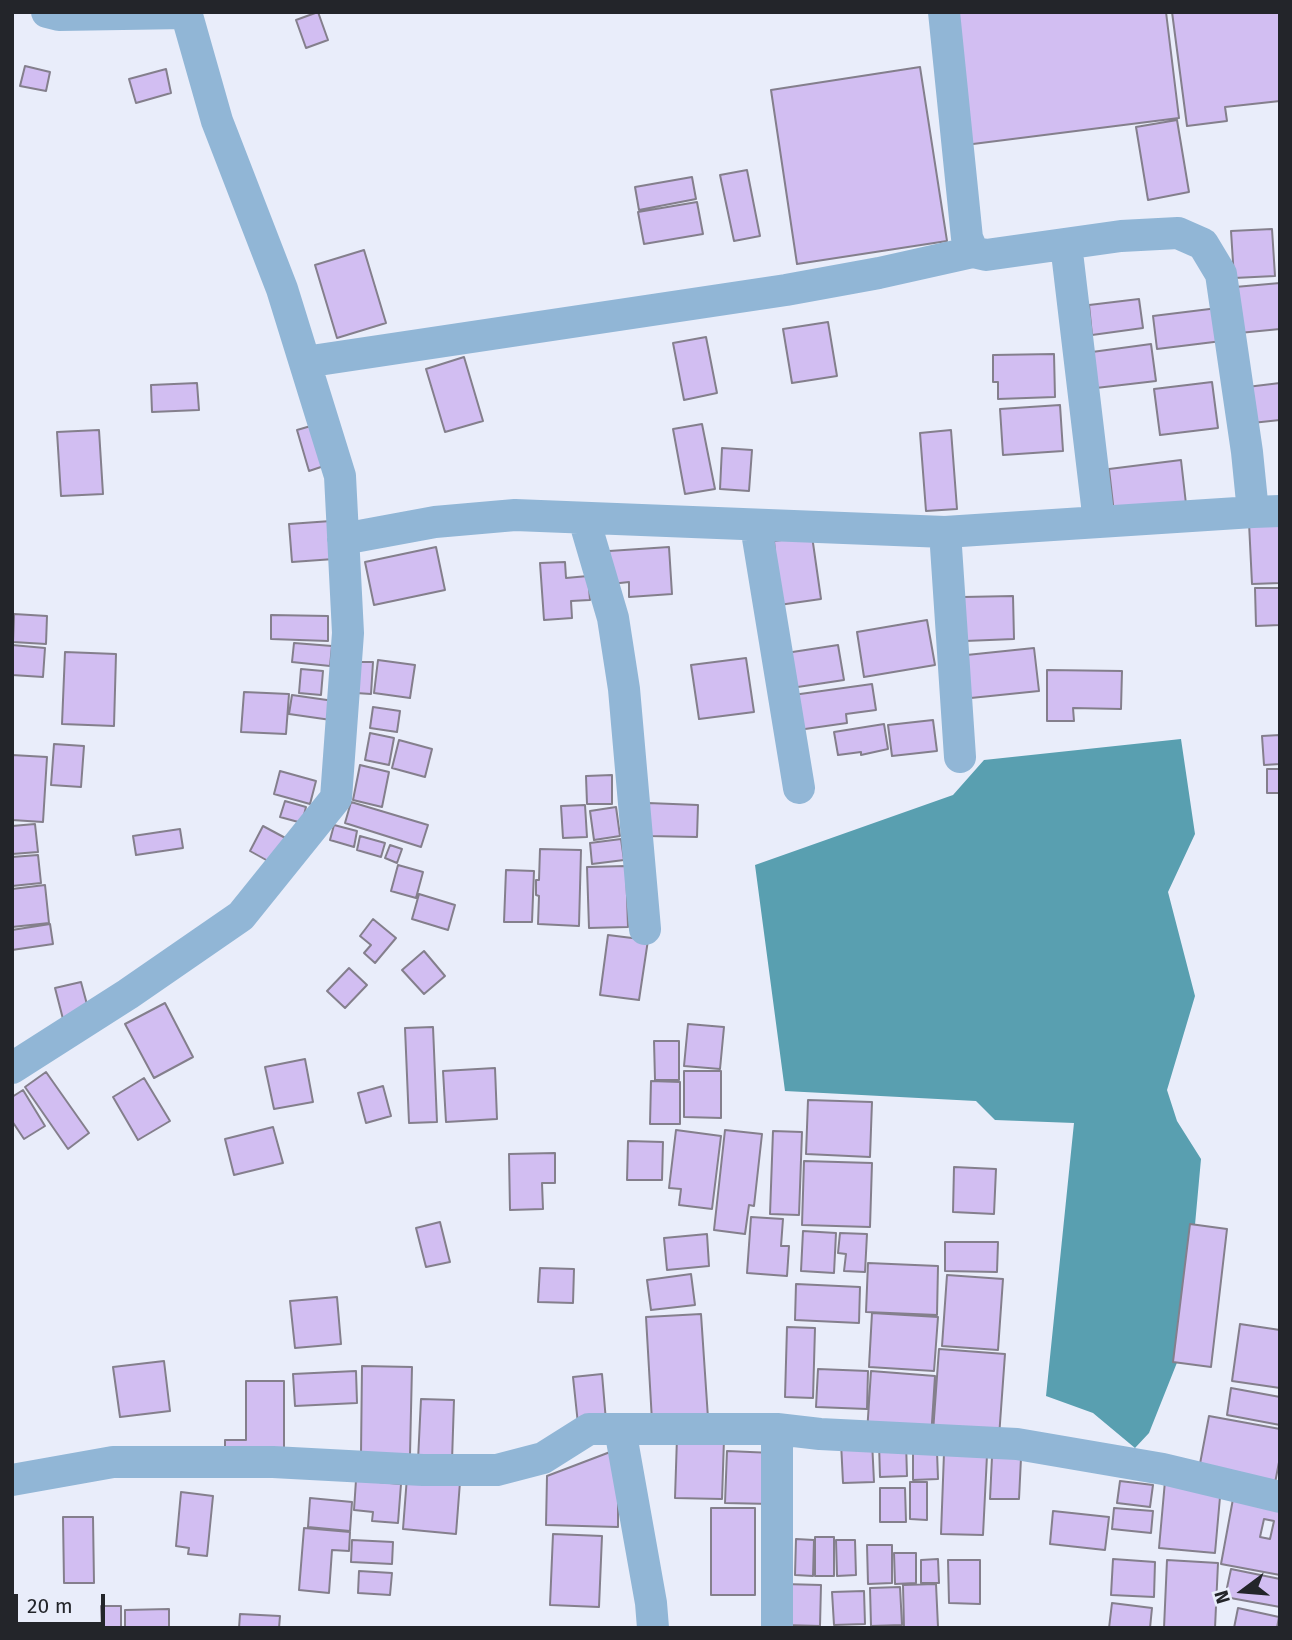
<!DOCTYPE html>
<html>
<head>
<meta charset="utf-8">
<style>
  body { margin:0 }
  #map { position:relative; width:1292px; height:1640px; overflow:hidden; background:#e9edfa; font-family:"Fira Sans",sans-serif }
  canvas { display:block }
  .frame { position:absolute; inset:0; border:14px solid #23252a; pointer-events:none }
  .north { position:absolute; left:1208px; top:1556px; width:70px; height:70px; -webkit-text-stroke:5px #e9edfa; paint-order:stroke; rotate:254deg; font-size:19px; font-weight:700; line-height:28px; text-align:center; color:#23252a }
  .north::after { content:''; display:block; margin:auto; width:24px; height:32px; background:#23252a; clip-path:polygon(50% 0,100% 100%,50% 72%,0 100%) }
  .scale { position:absolute; left:14px; top:1594px; width:91px; height:32px; box-sizing:border-box; border:4px solid #23252a; border-top:0; padding-left:9px; font-size:21px; line-height:24px; white-space:nowrap; color:#23252a; -webkit-text-stroke:5px #e9edfa; paint-order:stroke }
</style>
</head>
<body>
<div id="map">
<canvas width="1292" height="1640"></canvas>
<div class="frame"></div>
<div class="north">N</div>
<div class="scale">20 m</div>
</div>
<script>
const g = document.querySelector('canvas').getContext('2d');
g.lineJoin = 'round';
function fill(path, color) { g.fillStyle = color; g.fill(path, 'evenodd'); }
function strokePath(path, color, width, dash) { g.strokeStyle = color; g.lineWidth = width; g.lineCap = dash ? 'butt' : 'round'; g.setLineDash(dash || []); g.stroke(path); }
fill(new Path2D(`
  M 1181,739 L 1195,834 L 1168,892 L 1195,996 L 1167,1090 L 1177,1121 L 1201,1159 L 1184,1345 L 1149,1433 L 1135,1448 L 1093,1413 L 1046,1396 L 1074,1123 L 995,1120 L 976,1101 L 785,1091 L 755,865 L 953,795 L 984,760 Z`), '#599fb0');
const building = new Path2D(`
  M 318,12 L 328,40 L 306,48 L 296,20 Z
  M 948,12 L 1166,12 L 1179,118 L 965,145 Z
  M 1172,12 L 1280,12 L 1280,101 L 1225,107 L 1227,121 L 1187,126 Z
  M 25,66 L 50,72 L 46,91 L 20,86 Z
  M 920,67 L 947,241 L 797,264 L 771,90 Z
  M 166,69 L 171,93 L 136,103 L 129,79 Z
  M 1177,120 L 1189,192 L 1148,200 L 1136,127 Z
  M 747,170 L 760,236 L 734,241 L 720,175 Z
  M 692,177 L 696,199 L 639,210 L 635,187 Z
  M 697,202 L 703,234 L 644,244 L 638,212 Z
  M 1272,229 L 1275,276 L 1234,278 L 1231,231 Z
  M 364,250 L 386,323 L 337,338 L 315,265 Z
  M 1280,283 L 1280,329 L 1239,333 L 1235,287 Z
  M 1139,299 L 1143,328 L 1092,335 L 1089,305 Z
  M 1218,308 L 1222,341 L 1157,349 L 1153,316 Z
  M 828,322 L 837,376 L 792,383 L 783,329 Z
  M 706,337 L 717,393 L 684,400 L 673,343 Z
  M 1151,344 L 1156,381 L 1096,388 L 1092,352 Z
  M 1054,354 L 1055,397 L 998,399 L 998,382 L 993,382 L 993,355 Z
  M 464,357 L 483,421 L 445,432 L 426,369 Z
  M 1212,382 L 1218,428 L 1160,435 L 1154,389 Z
  M 197,383 L 199,410 L 152,412 L 151,385 Z
  M 1280,383 L 1280,420 L 1252,423 L 1247,387 Z
  M 1060,405 L 1063,451 L 1003,455 L 1000,409 Z
  M 321,423 L 333,463 L 309,471 L 297,430 Z
  M 702,424 L 715,489 L 685,494 L 673,429 Z
  M 99,430 L 103,494 L 61,496 L 57,432 Z
  M 951,430 L 957,509 L 926,511 L 920,433 Z
  M 722,448 L 752,450 L 749,491 L 720,489 Z
  M 1181,460 L 1186,504 L 1114,513 L 1109,469 Z
  M 331,521 L 334,559 L 292,562 L 289,524 Z
  M 1280,521 L 1280,583 L 1252,584 L 1249,523 Z
  M 812,536 L 821,599 L 779,605 L 774,541 Z
  M 436,547 L 445,590 L 374,605 L 365,562 Z
  M 669,547 L 672,594 L 629,597 L 629,582 L 611,584 L 609,551 Z
  M 565,562 L 566,578 L 588,576 L 590,600 L 571,601 L 572,618 L 544,620 L 540,563 Z
  M 1255,588 L 1280,588 L 1280,625 L 1256,626 Z
  M 1013,596 L 1014,639 L 965,641 L 963,597 Z
  M 14,614 L 47,616 L 46,644 L 13,642 Z
  M 271,615 L 328,616 L 328,641 L 271,639 Z
  M 927,620 L 935,665 L 864,677 L 857,632 Z
  M 294,643 L 332,646 L 330,666 L 292,662 Z
  M 12,645 L 45,648 L 43,677 L 12,675 Z
  M 838,645 L 844,680 L 791,688 L 786,653 Z
  M 1034,648 L 1039,691 L 961,699 L 957,656 Z
  M 65,652 L 116,654 L 114,726 L 62,724 Z
  M 746,658 L 754,712 L 699,719 L 691,665 Z
  M 378,660 L 415,665 L 410,698 L 374,693 Z
  M 358,662 L 373,662 L 371,694 L 356,693 Z
  M 301,669 L 323,671 L 321,695 L 299,693 Z
  M 1047,670 L 1122,671 L 1121,709 L 1073,708 L 1074,721 L 1047,721 Z
  M 872,684 L 876,710 L 846,714 L 847,723 L 798,730 L 793,695 Z
  M 244,692 L 289,694 L 286,734 L 241,732 Z
  M 292,695 L 334,701 L 331,720 L 289,714 Z
  M 373,707 L 400,711 L 397,732 L 370,728 Z
  M 933,720 L 937,751 L 892,756 L 888,725 Z
  M 884,724 L 888,749 L 861,755 L 861,752 L 838,755 L 834,732 Z
  M 370,733 L 394,738 L 389,765 L 365,760 Z
  M 1280,735 L 1280,764 L 1264,765 L 1262,736 Z
  M 399,740 L 432,749 L 425,777 L 392,768 Z
  M 54,744 L 84,746 L 81,787 L 51,785 Z
  M 12,755 L 47,757 L 43,822 L 12,820 Z
  M 360,765 L 389,772 L 382,807 L 353,800 Z
  M 1267,769 L 1280,769 L 1280,793 L 1267,793 Z
  M 280,771 L 316,781 L 310,804 L 274,794 Z
  M 612,775 L 612,804 L 587,804 L 586,776 Z
  M 285,801 L 306,807 L 302,823 L 280,817 Z
  M 351,802 L 428,825 L 421,847 L 345,823 Z
  M 648,803 L 698,805 L 697,837 L 648,836 Z
  M 585,805 L 587,837 L 563,838 L 561,806 Z
  M 616,807 L 620,836 L 594,840 L 590,811 Z
  M 35,824 L 38,852 L 12,854 L 12,826 Z
  M 334,825 L 357,831 L 354,847 L 330,840 Z
  M 263,826 L 291,841 L 277,866 L 250,851 Z
  M 180,829 L 183,848 L 136,855 L 133,836 Z
  M 360,836 L 385,843 L 381,857 L 357,850 Z
  M 621,839 L 624,860 L 592,864 L 590,843 Z
  M 390,845 L 402,849 L 397,863 L 385,858 Z
  M 540,849 L 581,850 L 579,926 L 538,924 L 539,896 L 536,895 L 536,880 L 539,880 Z
  M 38,855 L 41,883 L 12,886 L 12,857 Z
  M 398,865 L 423,872 L 416,898 L 391,891 Z
  M 626,866 L 628,927 L 589,928 L 587,867 Z
  M 506,870 L 534,871 L 532,922 L 504,922 Z
  M 45,885 L 49,923 L 12,927 L 12,889 Z
  M 419,894 L 455,905 L 448,930 L 412,919 Z
  M 373,919 L 396,938 L 375,963 L 364,953 L 371,945 L 360,936 Z
  M 50,924 L 53,944 L 12,950 L 12,930 Z
  M 608,935 L 648,940 L 639,1000 L 600,995 Z
  M 424,951 L 445,976 L 424,994 L 402,970 Z
  M 349,968 L 367,985 L 345,1008 L 327,991 Z
  M 81,982 L 89,1012 L 63,1019 L 55,988 Z
  M 165,1003 L 193,1057 L 154,1078 L 125,1024 Z
  M 688,1024 L 724,1027 L 720,1069 L 684,1066 Z
  M 433,1027 L 437,1122 L 409,1123 L 405,1028 Z
  M 654,1041 L 679,1041 L 679,1080 L 655,1080 Z
  M 305,1059 L 313,1102 L 274,1109 L 265,1067 Z
  M 495,1068 L 497,1119 L 446,1122 L 443,1071 Z
  M 684,1071 L 721,1071 L 721,1118 L 684,1117 Z
  M 46,1072 L 89,1133 L 68,1149 L 25,1087 Z
  M 144,1078 L 170,1121 L 138,1140 L 113,1097 Z
  M 651,1081 L 680,1082 L 680,1124 L 650,1124 Z
  M 383,1086 L 391,1116 L 366,1123 L 358,1093 Z
  M 23,1090 L 45,1126 L 24,1139 L 12,1121 L 12,1097 Z
  M 808,1100 L 872,1102 L 870,1157 L 806,1154 Z
  M 273,1127 L 283,1163 L 234,1175 L 225,1139 Z
  M 676,1130 L 721,1136 L 712,1209 L 679,1205 L 681,1189 L 669,1188 Z
  M 725,1130 L 762,1134 L 754,1206 L 749,1205 L 745,1234 L 714,1230 Z
  M 773,1131 L 802,1132 L 799,1215 L 770,1214 Z
  M 628,1141 L 663,1142 L 662,1180 L 627,1180 Z
  M 555,1153 L 555,1183 L 542,1183 L 543,1209 L 510,1210 L 509,1154 Z
  M 804,1161 L 872,1163 L 870,1227 L 802,1225 Z
  M 954,1167 L 996,1169 L 994,1214 L 953,1212 Z
  M 751,1217 L 783,1219 L 781,1246 L 789,1246 L 787,1276 L 747,1273 Z
  M 440,1222 L 450,1262 L 426,1267 L 416,1228 Z
  M 1190,1224 L 1227,1229 L 1211,1367 L 1173,1362 Z
  M 803,1231 L 836,1233 L 834,1273 L 801,1271 Z
  M 840,1233 L 867,1234 L 865,1272 L 844,1271 L 846,1254 L 838,1253 Z
  M 707,1234 L 709,1266 L 667,1270 L 664,1238 Z
  M 945,1242 L 998,1242 L 997,1272 L 945,1271 Z
  M 868,1263 L 938,1266 L 937,1315 L 866,1312 Z
  M 540,1268 L 574,1269 L 573,1303 L 538,1302 Z
  M 691,1274 L 695,1305 L 651,1310 L 647,1280 Z
  M 947,1275 L 1003,1279 L 998,1350 L 942,1346 Z
  M 796,1284 L 860,1287 L 859,1323 L 795,1320 Z
  M 337,1297 L 341,1344 L 295,1348 L 290,1301 Z
  M 872,1313 L 938,1317 L 934,1371 L 869,1367 Z
  M 701,1314 L 708,1418 L 652,1421 L 646,1317 Z
  M 1240,1324 L 1280,1330 L 1280,1388 L 1232,1381 Z
  M 787,1327 L 815,1328 L 813,1398 L 785,1397 Z
  M 939,1349 L 1005,1354 L 999,1437 L 933,1432 Z
  M 164,1361 L 170,1411 L 120,1417 L 113,1367 Z
  M 362,1366 L 412,1367 L 410,1455 L 361,1454 Z
  M 818,1369 L 868,1371 L 867,1409 L 816,1407 Z
  M 356,1371 L 357,1403 L 295,1406 L 293,1374 Z
  M 871,1371 L 935,1376 L 931,1438 L 867,1433 Z
  M 602,1374 L 606,1421 L 578,1424 L 573,1377 Z
  M 246,1381 L 284,1381 L 284,1456 L 225,1456 L 225,1440 L 246,1440 Z
  M 1231,1388 L 1280,1397 L 1280,1425 L 1227,1415 Z
  M 421,1399 L 454,1400 L 452,1461 L 418,1460 Z
  M 1209,1416 L 1280,1429 L 1280,1457 L 1275,1483 L 1199,1469 Z
  M 677,1437 L 724,1439 L 722,1499 L 675,1498 Z
  M 872,1441 L 874,1482 L 843,1483 L 841,1442 Z
  M 906,1442 L 907,1476 L 880,1477 L 879,1443 Z
  M 618,1449 L 618,1527 L 546,1525 L 547,1476 Z
  M 727,1451 L 773,1453 L 771,1504 L 725,1503 Z
  M 913,1451 L 937,1451 L 938,1479 L 913,1480 Z
  M 944,1453 L 987,1455 L 983,1535 L 941,1534 Z
  M 992,1457 L 1021,1458 L 1019,1499 L 990,1499 Z
  M 407,1477 L 460,1482 L 456,1534 L 403,1529 Z
  M 356,1480 L 401,1484 L 398,1523 L 372,1521 L 373,1512 L 354,1510 Z
  M 1120,1481 L 1153,1485 L 1150,1507 L 1117,1503 Z
  M 1165,1481 L 1221,1486 L 1215,1553 L 1159,1548 Z
  M 910,1482 L 927,1482 L 927,1520 L 910,1519 Z
  M 880,1488 L 905,1488 L 906,1522 L 880,1522 Z
  M 181,1492 L 213,1496 L 207,1556 L 188,1554 L 189,1548 L 176,1546 Z
  M 310,1498 L 352,1502 L 350,1531 L 308,1527 Z
  M 1233,1499 L 1280,1507 L 1280,1575 L 1221,1564 ZM 1264,1519 L 1274,1521 L 1270,1539 L 1260,1537 Z
  M 711,1508 L 755,1508 L 755,1595 L 711,1595 Z
  M 1114,1508 L 1153,1511 L 1151,1533 L 1112,1529 Z
  M 1053,1511 L 1109,1517 L 1105,1550 L 1050,1544 Z
  M 63,1517 L 93,1517 L 94,1583 L 64,1583 Z
  M 304,1528 L 350,1532 L 349,1551 L 332,1550 L 329,1593 L 299,1590 Z
  M 553,1534 L 602,1536 L 599,1607 L 550,1605 Z
  M 815,1537 L 834,1537 L 834,1576 L 815,1576 Z
  M 796,1539 L 814,1540 L 813,1576 L 795,1575 Z
  M 352,1540 L 393,1542 L 392,1564 L 351,1562 Z
  M 836,1540 L 855,1540 L 856,1575 L 837,1576 Z
  M 867,1545 L 892,1545 L 892,1583 L 868,1584 Z
  M 894,1553 L 916,1553 L 916,1583 L 895,1584 Z
  M 938,1559 L 939,1583 L 921,1583 L 921,1560 Z
  M 1113,1559 L 1155,1562 L 1154,1597 L 1111,1595 Z
  M 948,1560 L 980,1560 L 980,1604 L 949,1603 Z
  M 1167,1560 L 1218,1563 L 1215,1628 L 1164,1628 Z
  M 1231,1569 L 1280,1579 L 1280,1607 L 1225,1597 Z
  M 359,1571 L 392,1573 L 390,1595 L 358,1593 Z
  M 784,1584 L 821,1585 L 820,1626 L 783,1625 Z
  M 936,1584 L 938,1627 L 904,1628 L 903,1585 Z
  M 900,1587 L 902,1625 L 871,1626 L 870,1588 Z
  M 864,1591 L 865,1624 L 834,1625 L 832,1592 Z
  M 1112,1603 L 1152,1608 L 1150,1628 L 1109,1628 Z
  M 101,1606 L 121,1606 L 121,1628 L 102,1628 Z
  M 1238,1608 L 1279,1617 L 1277,1628 L 1234,1628 Z
  M 169,1609 L 169,1628 L 125,1628 L 125,1610 Z
  M 240,1614 L 280,1616 L 279,1628 L 239,1628 Z`);
fill(building, '#d2bef2');
strokePath(building, '#847f8c', 2);
strokePath(new Path2D(`
  M 47,12 L 59,15 L 186,13
  M 944,12 L 967,238 L 973,252 L 986,255 L 1121,236 L 1178,233 L 1203,244 L 1221,274 L 1247,452 L 1253,512 L 1280,511
  M 1066,244 L 1099,522
  M 305,362 L 786,290 L 879,273 L 973,252
  M 584,519 L 613,618 L 624,689 L 645,929
  M 756,526 L 799,788
  M 945,532 L 960,757
  M 343,539 L 435,522 L 515,515 L 945,532 L 1253,512
  M 12,1068 L 128,994 L 241,916 L 336,798 L 348,633 L 340,476 L 282,289 L 217,121 L 186,12
  M 620,1429 L 651,1603 L 653,1628
  M 12,1480 L 113,1462 L 273,1462 L 423,1470 L 497,1470 L 543,1458 L 589,1429 L 777,1429 L 820,1434 L 1017,1444 L 1163,1469 L 1280,1497
  M 777,1628 L 777,1429`), '#91b6d6', 32);
</script>
</body>
</html>
